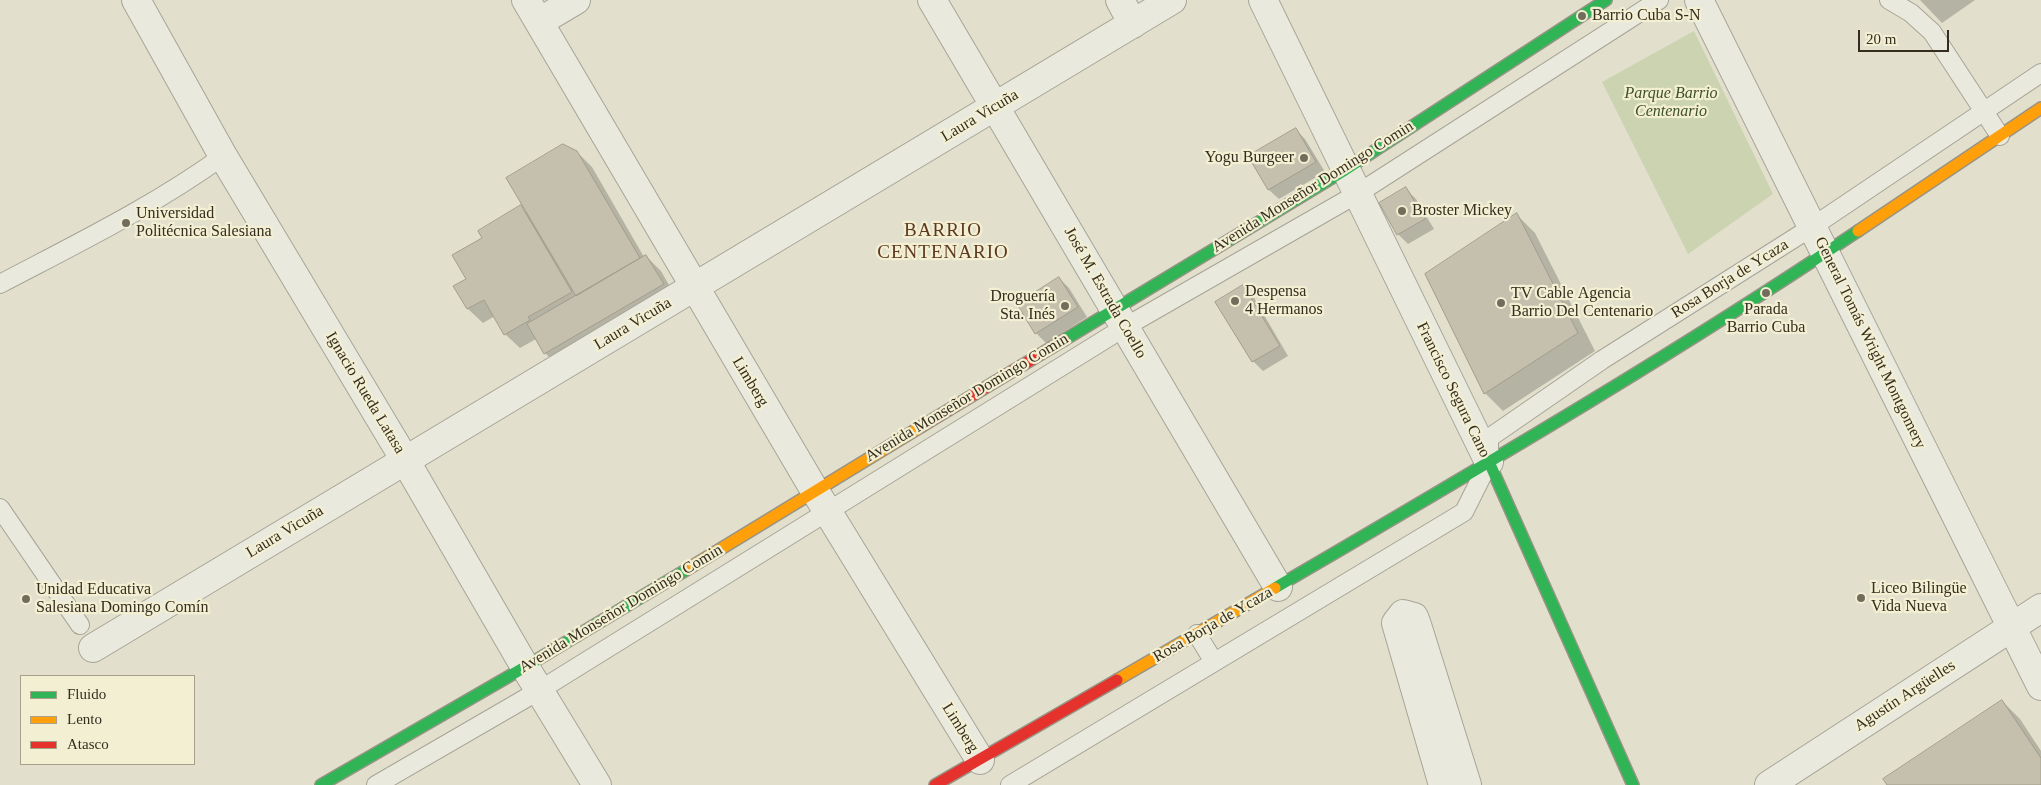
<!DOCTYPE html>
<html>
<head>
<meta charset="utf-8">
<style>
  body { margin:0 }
  #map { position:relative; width:2041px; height:785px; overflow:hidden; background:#e2e0cd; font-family:Georgia,serif }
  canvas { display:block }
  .legend { position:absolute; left:20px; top:675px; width:175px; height:90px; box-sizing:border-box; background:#f3efd3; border:1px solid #a7a18b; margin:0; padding:6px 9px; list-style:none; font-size:15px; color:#352d1f }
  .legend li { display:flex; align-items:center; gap:10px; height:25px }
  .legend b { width:25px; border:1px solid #a7a18b }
  .scale { position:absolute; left:1858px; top:30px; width:91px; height:22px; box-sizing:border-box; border:2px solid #352d1f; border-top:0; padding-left:6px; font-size:15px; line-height:18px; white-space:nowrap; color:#352d1f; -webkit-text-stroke:4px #f3efd3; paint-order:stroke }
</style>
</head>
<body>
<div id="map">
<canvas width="2041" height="785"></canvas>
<ul class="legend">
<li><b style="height:6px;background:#30b455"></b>Fluido</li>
<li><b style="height:6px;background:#ff9f0a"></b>Lento</li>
<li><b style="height:6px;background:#e5322d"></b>Atasco</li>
</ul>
<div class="scale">20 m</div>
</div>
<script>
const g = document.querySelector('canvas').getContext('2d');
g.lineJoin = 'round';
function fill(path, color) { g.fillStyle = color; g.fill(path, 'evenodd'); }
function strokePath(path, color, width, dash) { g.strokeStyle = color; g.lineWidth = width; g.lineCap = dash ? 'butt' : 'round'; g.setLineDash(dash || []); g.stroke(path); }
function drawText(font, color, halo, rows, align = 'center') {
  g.font = font + ' Georgia,serif'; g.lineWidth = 4.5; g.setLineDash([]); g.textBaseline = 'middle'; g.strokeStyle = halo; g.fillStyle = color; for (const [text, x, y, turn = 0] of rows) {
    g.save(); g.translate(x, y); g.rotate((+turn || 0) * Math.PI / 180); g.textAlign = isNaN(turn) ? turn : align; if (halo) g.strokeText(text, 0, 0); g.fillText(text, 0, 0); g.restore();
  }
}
fill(new Path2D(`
  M 1694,31 L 1773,194 L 1688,254 L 1602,82 Z`), '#ccd3b0');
fill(new Path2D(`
  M 1920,0 L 1975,0 L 1942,23 Z
  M 1295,129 L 1305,139 L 1325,172 L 1279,199 L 1269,190 L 1250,157 Z
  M 577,152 L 592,167 L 644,257 L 646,256 L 661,271 L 677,299 L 559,367 L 545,353 L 536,339 L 520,348 L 505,334 L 495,316 L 483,323 L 468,309 L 455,286 L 467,279 L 484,239 L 521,207 L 528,214 Z
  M 1406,189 L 1416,199 L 1434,229 L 1408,244 L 1398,234 Z
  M 1517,215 L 1535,233 L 1595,351 L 1503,411 L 1485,393 Z
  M 1059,278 L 1069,288 L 1087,317 L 1046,343 L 1036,333 L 1018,304 Z
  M 1243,287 L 1253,296 L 1288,356 L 1263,371 L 1253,361 Z
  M 2002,701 L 2020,719 L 2041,751 L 2041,785 L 1888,785 Z`), '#0003');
const building = new Path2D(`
  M 1296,128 L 1316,162 L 1268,190 L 1248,156 Z
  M 563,144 L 577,151 L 640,258 L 576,296 L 506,178 Z
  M 1406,187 L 1425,219 L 1397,235 L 1379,203 Z
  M 521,205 L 572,292 L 528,317 L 530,320 L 504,335 L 484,300 L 467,309 L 453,286 L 466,279 L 452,255 L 482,238 L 478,231 Z
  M 1517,213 L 1578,333 L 1484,394 L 1425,274 Z
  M 646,255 L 664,284 L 544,354 L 527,324 Z
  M 1059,277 L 1078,307 L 1035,334 L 1017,304 Z
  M 1243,285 L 1280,346 L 1252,362 L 1215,302 Z
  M 2002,700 L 2041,758 L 2041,785 L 1887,785 L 1883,779 Z`);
fill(building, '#c5bfae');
strokePath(building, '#a29c8d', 1);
const lane = new Path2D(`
  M 1889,0 L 1911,13 L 1932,32 L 2000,136
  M 0,284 C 76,244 154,206 223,156
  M 0,508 L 80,625
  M 1197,634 L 1214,662
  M 376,785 L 540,690 L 1125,327 L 1357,194 L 1659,0
  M 1010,785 L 1464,512 L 1489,462 L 1489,438 L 1602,360 L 1812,227 L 2041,73`);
const street = new Path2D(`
  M 136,0 L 223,156 L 405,460 L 525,667 L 597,785
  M 526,0 L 815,491 L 980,760
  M 932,0 L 1278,587
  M 1120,0 L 1133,24
  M 1263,0 L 1489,462
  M 1699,0 L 2041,686
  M 539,22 L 576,0
  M 93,648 L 1172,0
  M 1443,785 L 1396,623 L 1403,614 L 1414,617 L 1417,625 L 1467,785
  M 1769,785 L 2041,608`);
const fast = new Path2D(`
  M 1064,340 L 1345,170 L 1606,0
  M 1489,462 L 1633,785
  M 1275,588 C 1471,473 1669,358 1858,231
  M 321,785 L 525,667 L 691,567`);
const slow = new Path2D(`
  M 1858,231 L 2041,108
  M 691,567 L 922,426
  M 1117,680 L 1275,588`);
const jam = new Path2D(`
  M 922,426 L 1064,340
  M 935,785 L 1117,680`);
strokePath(lane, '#a7a496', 20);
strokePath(street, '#a7a496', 30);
strokePath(fast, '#979486', 14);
strokePath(slow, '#979486', 14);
strokePath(jam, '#979486', 14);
strokePath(lane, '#eae9de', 18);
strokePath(street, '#eae9de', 28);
strokePath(fast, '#30b455', 11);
strokePath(slow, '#ff9f0a', 11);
strokePath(jam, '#e5322d', 11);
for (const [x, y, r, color] of [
  [1582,16,5,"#726c5c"],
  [1304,158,5,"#726c5c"],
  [1402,211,5,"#726c5c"],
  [126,223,5,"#726c5c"],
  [1766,293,5,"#726c5c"],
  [1235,301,5,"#726c5c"],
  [1501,303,5,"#726c5c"],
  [1065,306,5,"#726c5c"],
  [1861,598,5,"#726c5c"],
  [26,599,5,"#726c5c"]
]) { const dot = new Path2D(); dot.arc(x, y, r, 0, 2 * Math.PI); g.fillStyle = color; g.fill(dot); strokePath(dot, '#f3efd3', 2); }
drawText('16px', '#352d1f', '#f3efd3', [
  ["Barrio Cuba S-N",1592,16],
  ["Yogu Burgeer",1294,158,"right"],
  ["Broster Mickey",1412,211],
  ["Universidad",136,214],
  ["Politécnica Salesiana",136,232],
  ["Despensa",1245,292],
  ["4 Hermanos",1245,310],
  ["TV Cable Agencia",1511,294],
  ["Barrio Del Centenario",1511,312],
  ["Droguería",1055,297,"right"],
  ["Sta. Inés",1055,315,"right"],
  ["Parada",1766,310,"center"],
  ["Barrio Cuba",1766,328,"center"],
  ["Liceo Bilingüe",1871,589],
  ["Vida Nueva",1871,607],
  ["Unidad Educativa",36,590],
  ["Salesiana Domingo Comín",36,608]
], 'left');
drawText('italic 16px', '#3e5027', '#f3efd3', [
  ["Parque Barrio",1671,94],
  ["Centenario",1671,112]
]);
drawText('16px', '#352d1f', '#f3efd3', [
  ["Laura Vicuña",980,116,-31],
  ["Avenida Monseñor Domingo Comin",1313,187,-32],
  ["Rosa Borja de Ycaza",1730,279,-32],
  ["José M. Estrada Coello",1105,293,60],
  ["Laura Vicuña",633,324,-31],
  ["General Tomás Wright Montgomery",1870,343,64],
  ["Limberg",750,382,59],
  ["Francisco Segura Cano",1453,390,64],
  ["Ignacio Rueda Latasa",365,393,59],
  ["Avenida Monseñor Domingo Comin",967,398,-31],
  ["Laura Vicuña",285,532,-31],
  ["Avenida Monseñor Domingo Comin",621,609,-31],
  ["Rosa Borja de Ycaza",1213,625,-30],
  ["Agustín Argüelles",1905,696,-33],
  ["Limberg",960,728,58]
]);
g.letterSpacing = '1px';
drawText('19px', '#5e3921', '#f3efd3', [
  ["BARRIO",943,231],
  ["CENTENARIO",943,253]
]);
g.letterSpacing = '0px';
</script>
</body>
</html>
